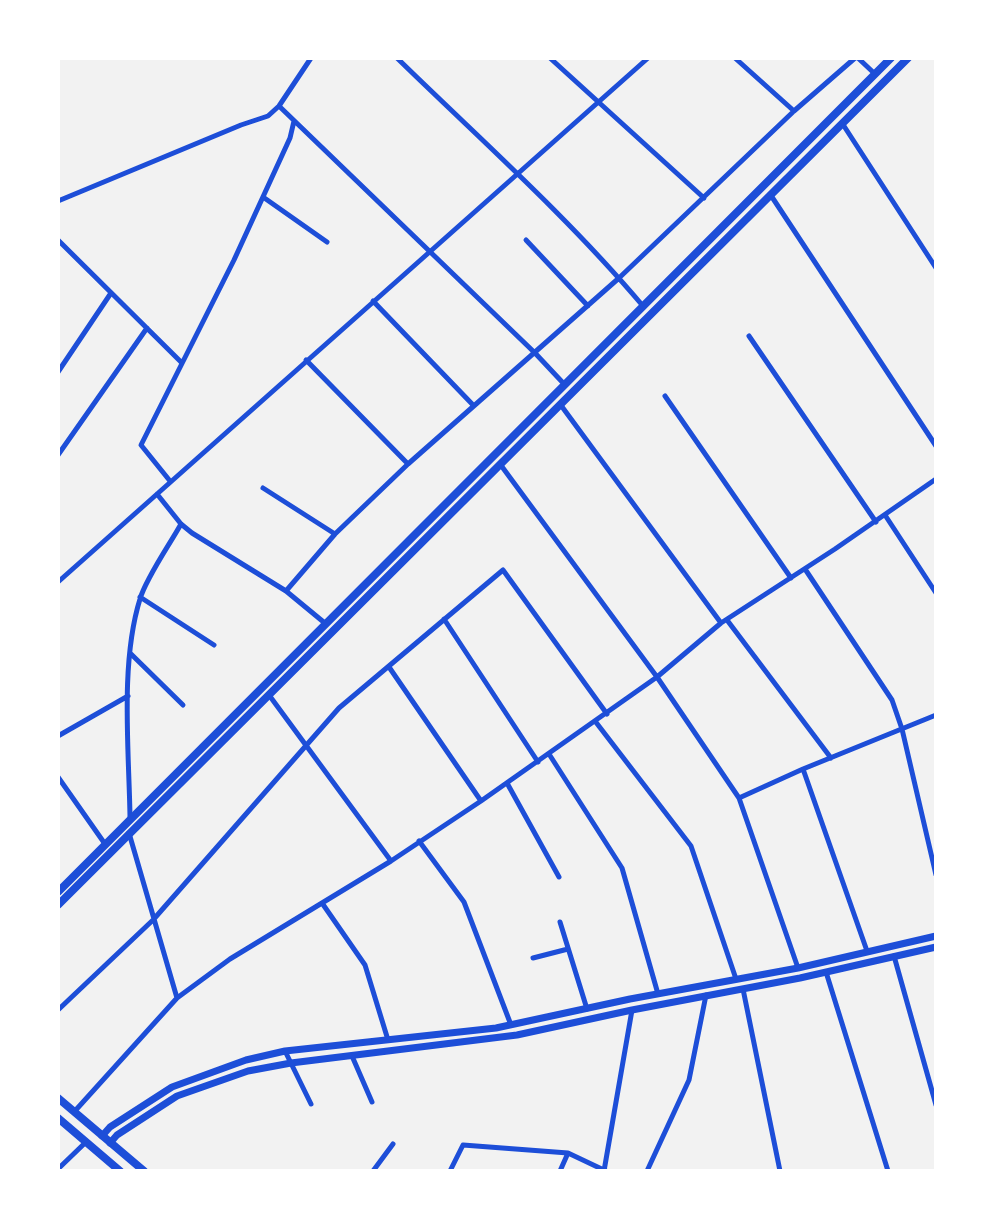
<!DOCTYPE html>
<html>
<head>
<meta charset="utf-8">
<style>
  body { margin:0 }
  #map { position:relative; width:994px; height:1229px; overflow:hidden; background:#f2f2f2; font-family:"Source Serif 4",serif }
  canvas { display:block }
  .frame { position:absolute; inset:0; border:60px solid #fff; pointer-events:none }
</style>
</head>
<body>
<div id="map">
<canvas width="994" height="1229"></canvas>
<div class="frame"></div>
</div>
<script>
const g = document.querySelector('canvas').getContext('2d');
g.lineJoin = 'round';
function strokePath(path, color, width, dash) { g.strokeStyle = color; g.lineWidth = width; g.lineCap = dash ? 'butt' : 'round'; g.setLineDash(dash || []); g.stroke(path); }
strokePath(new Path2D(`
  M 397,58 C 480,139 568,217 643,306
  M 550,58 L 704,198
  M 735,58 L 794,111
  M 858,58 L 875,74
  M 279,106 L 535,353 L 565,385
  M 842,123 L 936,268
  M 770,194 L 936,446
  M 263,197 L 327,242
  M 58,201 L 241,125 L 268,116 L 279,106 L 311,58
  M 58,240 L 182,363
  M 526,240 L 588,306
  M 373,301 L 474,406
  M 749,336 L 876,522
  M 306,360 L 408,464
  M 58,372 L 111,293
  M 665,396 L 791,578
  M 560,404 L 721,623
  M 58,455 L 147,328
  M 500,464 L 657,677 L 739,798 L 798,968
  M 170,481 L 141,445 L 234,260 L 290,138 L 294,121
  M 263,488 L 335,534
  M 157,494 L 181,524 L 192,533 L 286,591 L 326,624
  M 885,515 L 936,593
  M 805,569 L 892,700 L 902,729 L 936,875
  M 58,582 L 648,58
  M 286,591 L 335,534 L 408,464 L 619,278 L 794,111 L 855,58
  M 140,597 L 214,645
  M 444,619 L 538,762
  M 727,620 L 831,758
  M 130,653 L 183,705
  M 389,667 L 481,801
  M 269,695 L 391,861
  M 595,721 L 691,846 L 736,979
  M 58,736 L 128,696
  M 549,754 L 622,868 L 658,994
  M 803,769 L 867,951
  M 58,777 L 105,844
  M 507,783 L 559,877
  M 739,798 L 803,769 L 936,715
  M 130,817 C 129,750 120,663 140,599 C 146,578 170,544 181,524
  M 129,833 L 177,998
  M 419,841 L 464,902 L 511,1025
  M 322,903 L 365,965 L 388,1040
  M 560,922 L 587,1009
  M 894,956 L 936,1105
  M 533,958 L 568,949
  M 826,972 L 888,1171
  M 743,989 L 780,1171
  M 58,1010 L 153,920 L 339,708 L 503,570 L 607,714
  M 285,1051 L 311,1104
  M 352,1056 L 372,1102
  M 74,1112 L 177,998 L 230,959 L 391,861 L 481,801 L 657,677 L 721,623 L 835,549 L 936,479
  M 58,1169 L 86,1142
  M 373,1171 L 393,1144
  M 450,1171 L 463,1145 L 568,1153 L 606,1171
  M 560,1171 L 568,1153
  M 604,1171 L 632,1010
  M 647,1171 L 689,1080 L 706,995`), '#1d4ed8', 5);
strokePath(new Path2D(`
  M 102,1136 L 110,1127 L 172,1087 L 246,1060 L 285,1051 L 496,1028 L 630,999 L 798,968 L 936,936
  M 110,1143 L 117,1135 L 177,1096 L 248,1071 L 291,1063 L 517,1035 L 632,1010 L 800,978 L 936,947`), '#1d4ed8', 7);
strokePath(new Path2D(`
  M 58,892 L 891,58
  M 58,905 L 908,58
  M 58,1098 L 144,1171
  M 58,1118 L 120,1171`), '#1d4ed8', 8);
</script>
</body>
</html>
